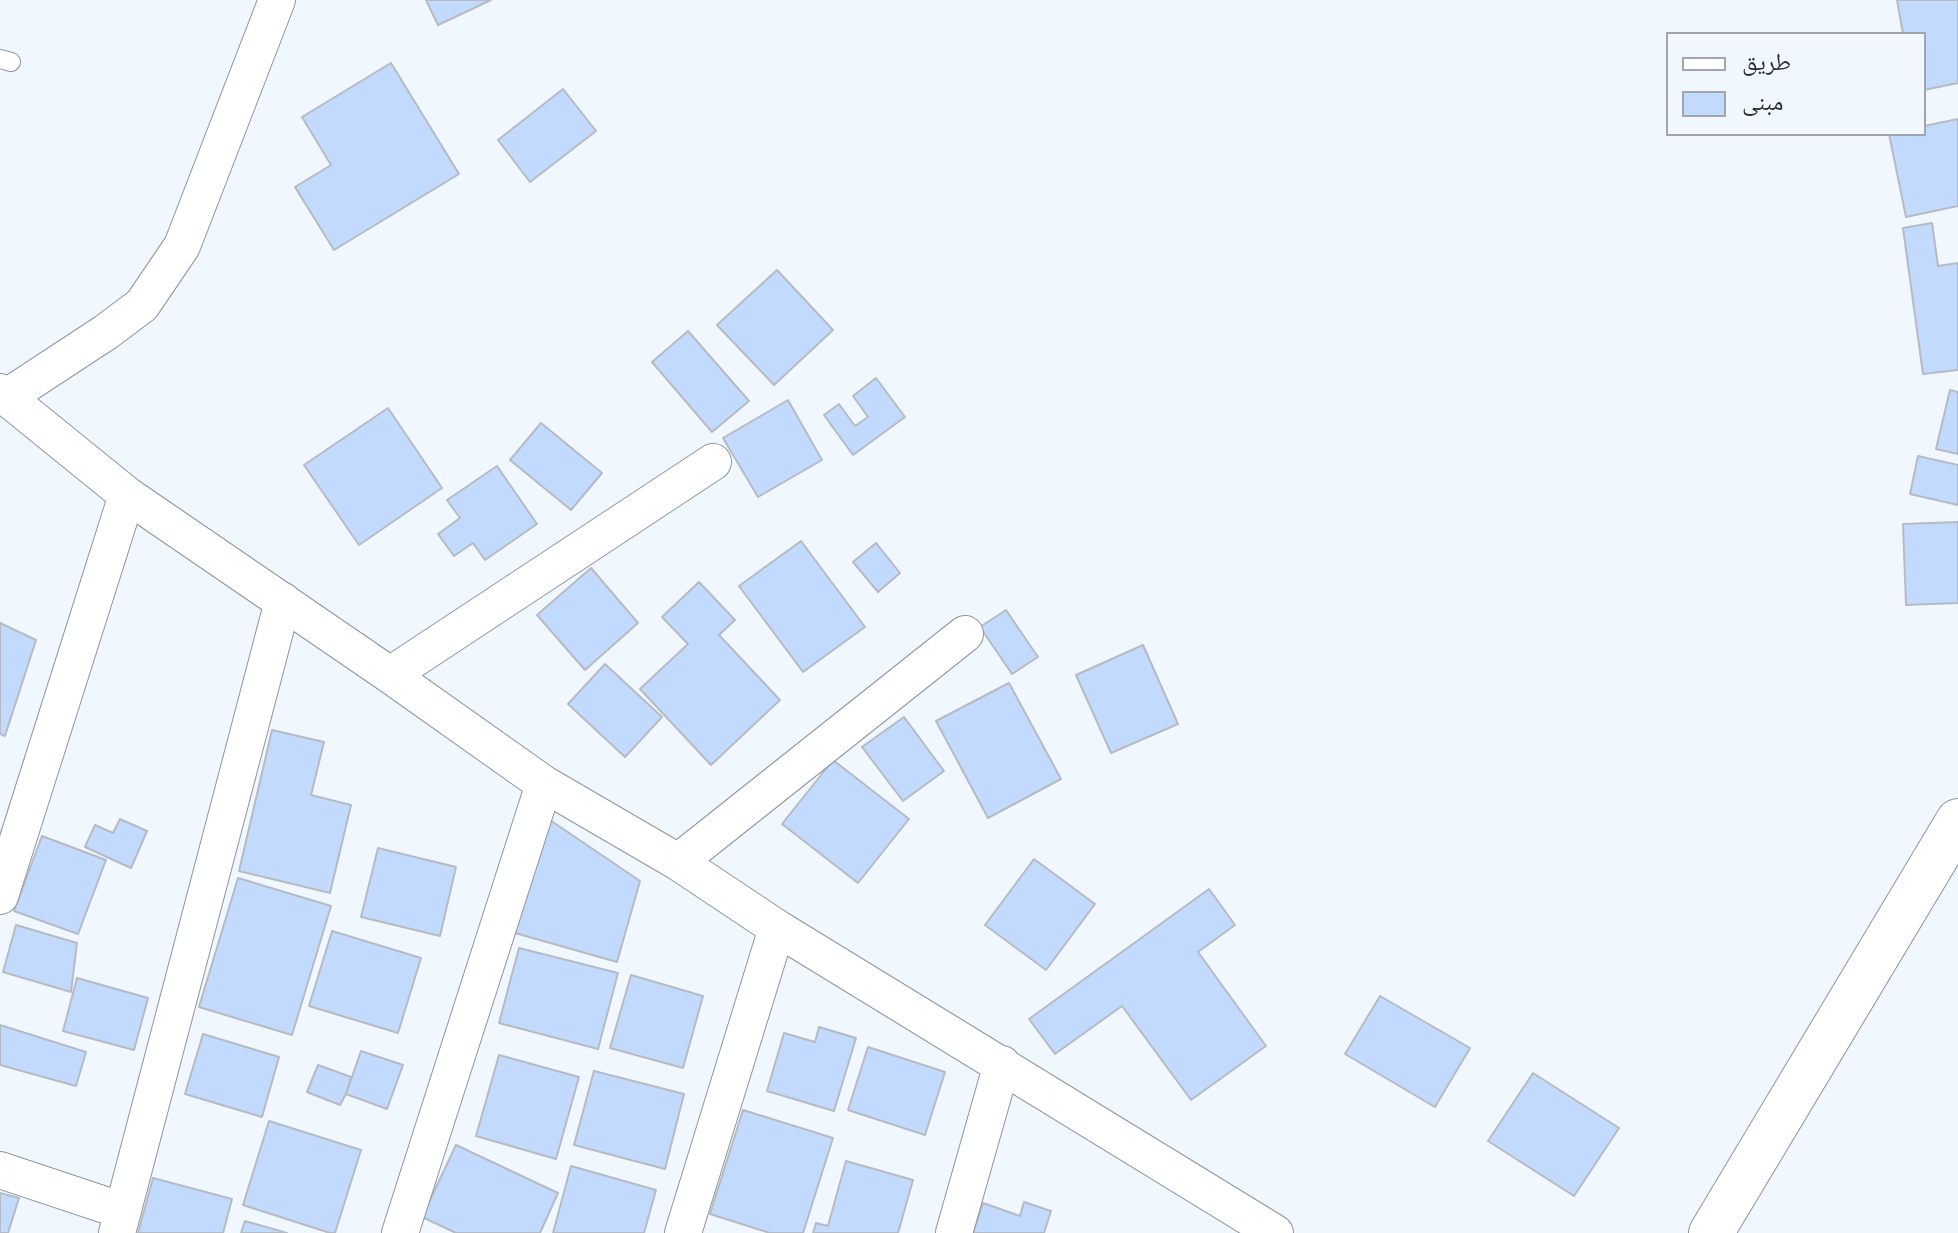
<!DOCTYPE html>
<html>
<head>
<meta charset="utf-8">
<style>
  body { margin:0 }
  #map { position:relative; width:1958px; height:1233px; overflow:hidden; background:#f1f7ff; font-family:Lato,"Noto Naskh Arabic",sans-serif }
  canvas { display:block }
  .legend { position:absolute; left:1666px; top:32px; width:260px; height:104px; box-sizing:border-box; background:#f1f7ff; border:2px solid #a2a6ac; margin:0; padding:10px 14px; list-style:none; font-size:24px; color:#2b2d30 }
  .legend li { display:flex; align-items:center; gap:16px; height:40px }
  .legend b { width:40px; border:2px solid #a2a6ac }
</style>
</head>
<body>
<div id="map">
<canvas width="1958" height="1233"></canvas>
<ul class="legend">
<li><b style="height:10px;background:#fff"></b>طريق</li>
<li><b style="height:22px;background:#c2dafd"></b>مبنى</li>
</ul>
</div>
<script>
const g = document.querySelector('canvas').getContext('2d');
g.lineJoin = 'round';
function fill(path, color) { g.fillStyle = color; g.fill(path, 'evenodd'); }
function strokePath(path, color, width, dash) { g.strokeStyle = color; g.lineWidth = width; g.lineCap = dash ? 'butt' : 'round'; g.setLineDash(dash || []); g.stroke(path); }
const building = new Path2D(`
  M 426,0 L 491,0 L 438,25 Z
  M 1897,0 L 1958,0 L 1958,83 L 1924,90 L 1924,34 L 1903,34 Z
  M 391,63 L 459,174 L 334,250 L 295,187 L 331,165 L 302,117 Z
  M 563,89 L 596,131 L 530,182 L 498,140 Z
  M 1958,119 L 1958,206 L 1906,217 L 1889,134 L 1924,134 L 1924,126 Z
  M 1932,223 L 1938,266 L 1958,263 L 1958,370 L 1923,374 L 1903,228 Z
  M 777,270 L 833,330 L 774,385 L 717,325 Z
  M 688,331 L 749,401 L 712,432 L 652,362 Z
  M 876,378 L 905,417 L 853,455 L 824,415 L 839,404 L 855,426 L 868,417 L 853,396 Z
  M 1950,390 L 1958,392 L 1958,454 L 1936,449 Z
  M 788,400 L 822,460 L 758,497 L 723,438 Z
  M 388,408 L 442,488 L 359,545 L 304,465 Z
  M 541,423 L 602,473 L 571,510 L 510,460 Z
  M 1918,456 L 1958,465 L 1958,505 L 1910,494 Z
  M 497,466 L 537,524 L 485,560 L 473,543 L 454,556 L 438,534 L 460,518 L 447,500 Z
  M 1958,522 L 1958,603 L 1906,605 L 1903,524 Z
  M 801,541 L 865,627 L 803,672 L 739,586 Z
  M 876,543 L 900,573 L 878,592 L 853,562 Z
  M 591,568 L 638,623 L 585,670 L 537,615 Z
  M 699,582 L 735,620 L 719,635 L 780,700 L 711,765 L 640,689 L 688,644 L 662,617 Z
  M 1006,610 L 1038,657 L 1012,674 L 980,627 Z
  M 0,623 L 36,640 L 5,736 L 0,734 Z
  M 1143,645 L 1178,724 L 1111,753 L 1076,675 Z
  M 605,664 L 662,717 L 625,757 L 568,704 Z
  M 1009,683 L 1061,779 L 988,818 L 936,721 Z
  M 904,717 L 944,771 L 903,801 L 862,747 Z
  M 272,730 L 324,742 L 311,795 L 351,805 L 330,893 L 239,871 Z
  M 833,760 L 909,819 L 858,883 L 782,824 Z
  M 547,818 L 640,881 L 617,962 L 515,933 Z
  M 120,819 L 147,831 L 131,868 L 85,847 L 95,825 L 113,833 Z
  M 42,836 L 106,860 L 78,934 L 14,911 Z
  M 378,848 L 456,867 L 440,936 L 361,917 Z
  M 1034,859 L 1095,904 L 1046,970 L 985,925 Z
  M 238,878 L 331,906 L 292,1035 L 199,1007 Z
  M 1209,889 L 1235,925 L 1198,952 L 1266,1046 L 1191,1100 L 1122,1006 L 1055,1054 L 1029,1019 Z
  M 16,925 L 77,943 L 71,992 L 3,972 Z
  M 332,931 L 421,958 L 398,1033 L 309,1006 Z
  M 519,948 L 618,973 L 598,1049 L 499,1023 Z
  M 631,975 L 703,996 L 683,1068 L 610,1048 Z
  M 77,978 L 148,998 L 134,1050 L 63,1031 Z
  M 1380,996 L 1470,1048 L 1435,1107 L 1345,1054 Z
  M 0,1025 L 86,1052 L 76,1086 L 0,1065 Z
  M 819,1027 L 856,1038 L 834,1111 L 767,1091 L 784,1033 L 815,1042 Z
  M 203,1034 L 279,1057 L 262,1117 L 185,1094 Z
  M 868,1047 L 945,1072 L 925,1135 L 848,1110 Z
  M 361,1051 L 403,1065 L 387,1109 L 346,1094 Z
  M 499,1055 L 579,1077 L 556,1159 L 476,1136 Z
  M 318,1065 L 351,1077 L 346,1094 L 340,1105 L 307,1092 Z
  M 594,1071 L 684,1094 L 665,1169 L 574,1145 Z
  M 1533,1073 L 1619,1128 L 1574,1196 L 1488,1141 Z
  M 743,1110 L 833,1138 L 803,1233 L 770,1233 L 710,1214 Z
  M 269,1121 L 361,1150 L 335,1233 L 330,1233 L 243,1205 Z
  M 456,1145 L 558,1193 L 540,1233 L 456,1233 L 422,1217 Z
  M 846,1161 L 913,1180 L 898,1233 L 813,1233 L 816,1223 L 828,1226 Z
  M 571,1166 L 656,1190 L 644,1233 L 553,1233 Z
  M 153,1178 L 232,1199 L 223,1233 L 138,1233 Z
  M 0,1193 L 19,1198 L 8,1233 L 0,1233 Z
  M 1024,1202 L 1051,1211 L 1044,1233 L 973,1233 L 983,1203 L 1020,1216 Z
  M 245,1221 L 287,1233 L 241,1233 Z`);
fill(building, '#c2dafd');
strokePath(building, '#b6bbc3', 2);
const service = new Path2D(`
  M 0,59 L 11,62`);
const minor = new Path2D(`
  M 0,392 L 127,495 L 390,675 L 544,784 L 678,862 L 777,928 L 1275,1233
  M 7,397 L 106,332 L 142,305 L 182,246 L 277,0
  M 390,675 L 713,462
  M 678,862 L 965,634
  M 0,896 L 127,495
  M 0,1170 L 123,1211
  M 117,1233 L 283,601
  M 400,1233 L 544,784
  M 683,1233 L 777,928
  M 954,1233 L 1002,1064`);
const tertiary = new Path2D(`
  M 1711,1233 L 1958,821`);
strokePath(service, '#90959d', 20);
strokePath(minor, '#90959d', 38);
strokePath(tertiary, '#90959d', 46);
strokePath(service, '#fff', 18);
strokePath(minor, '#fff', 36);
strokePath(tertiary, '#fff', 44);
</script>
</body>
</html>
